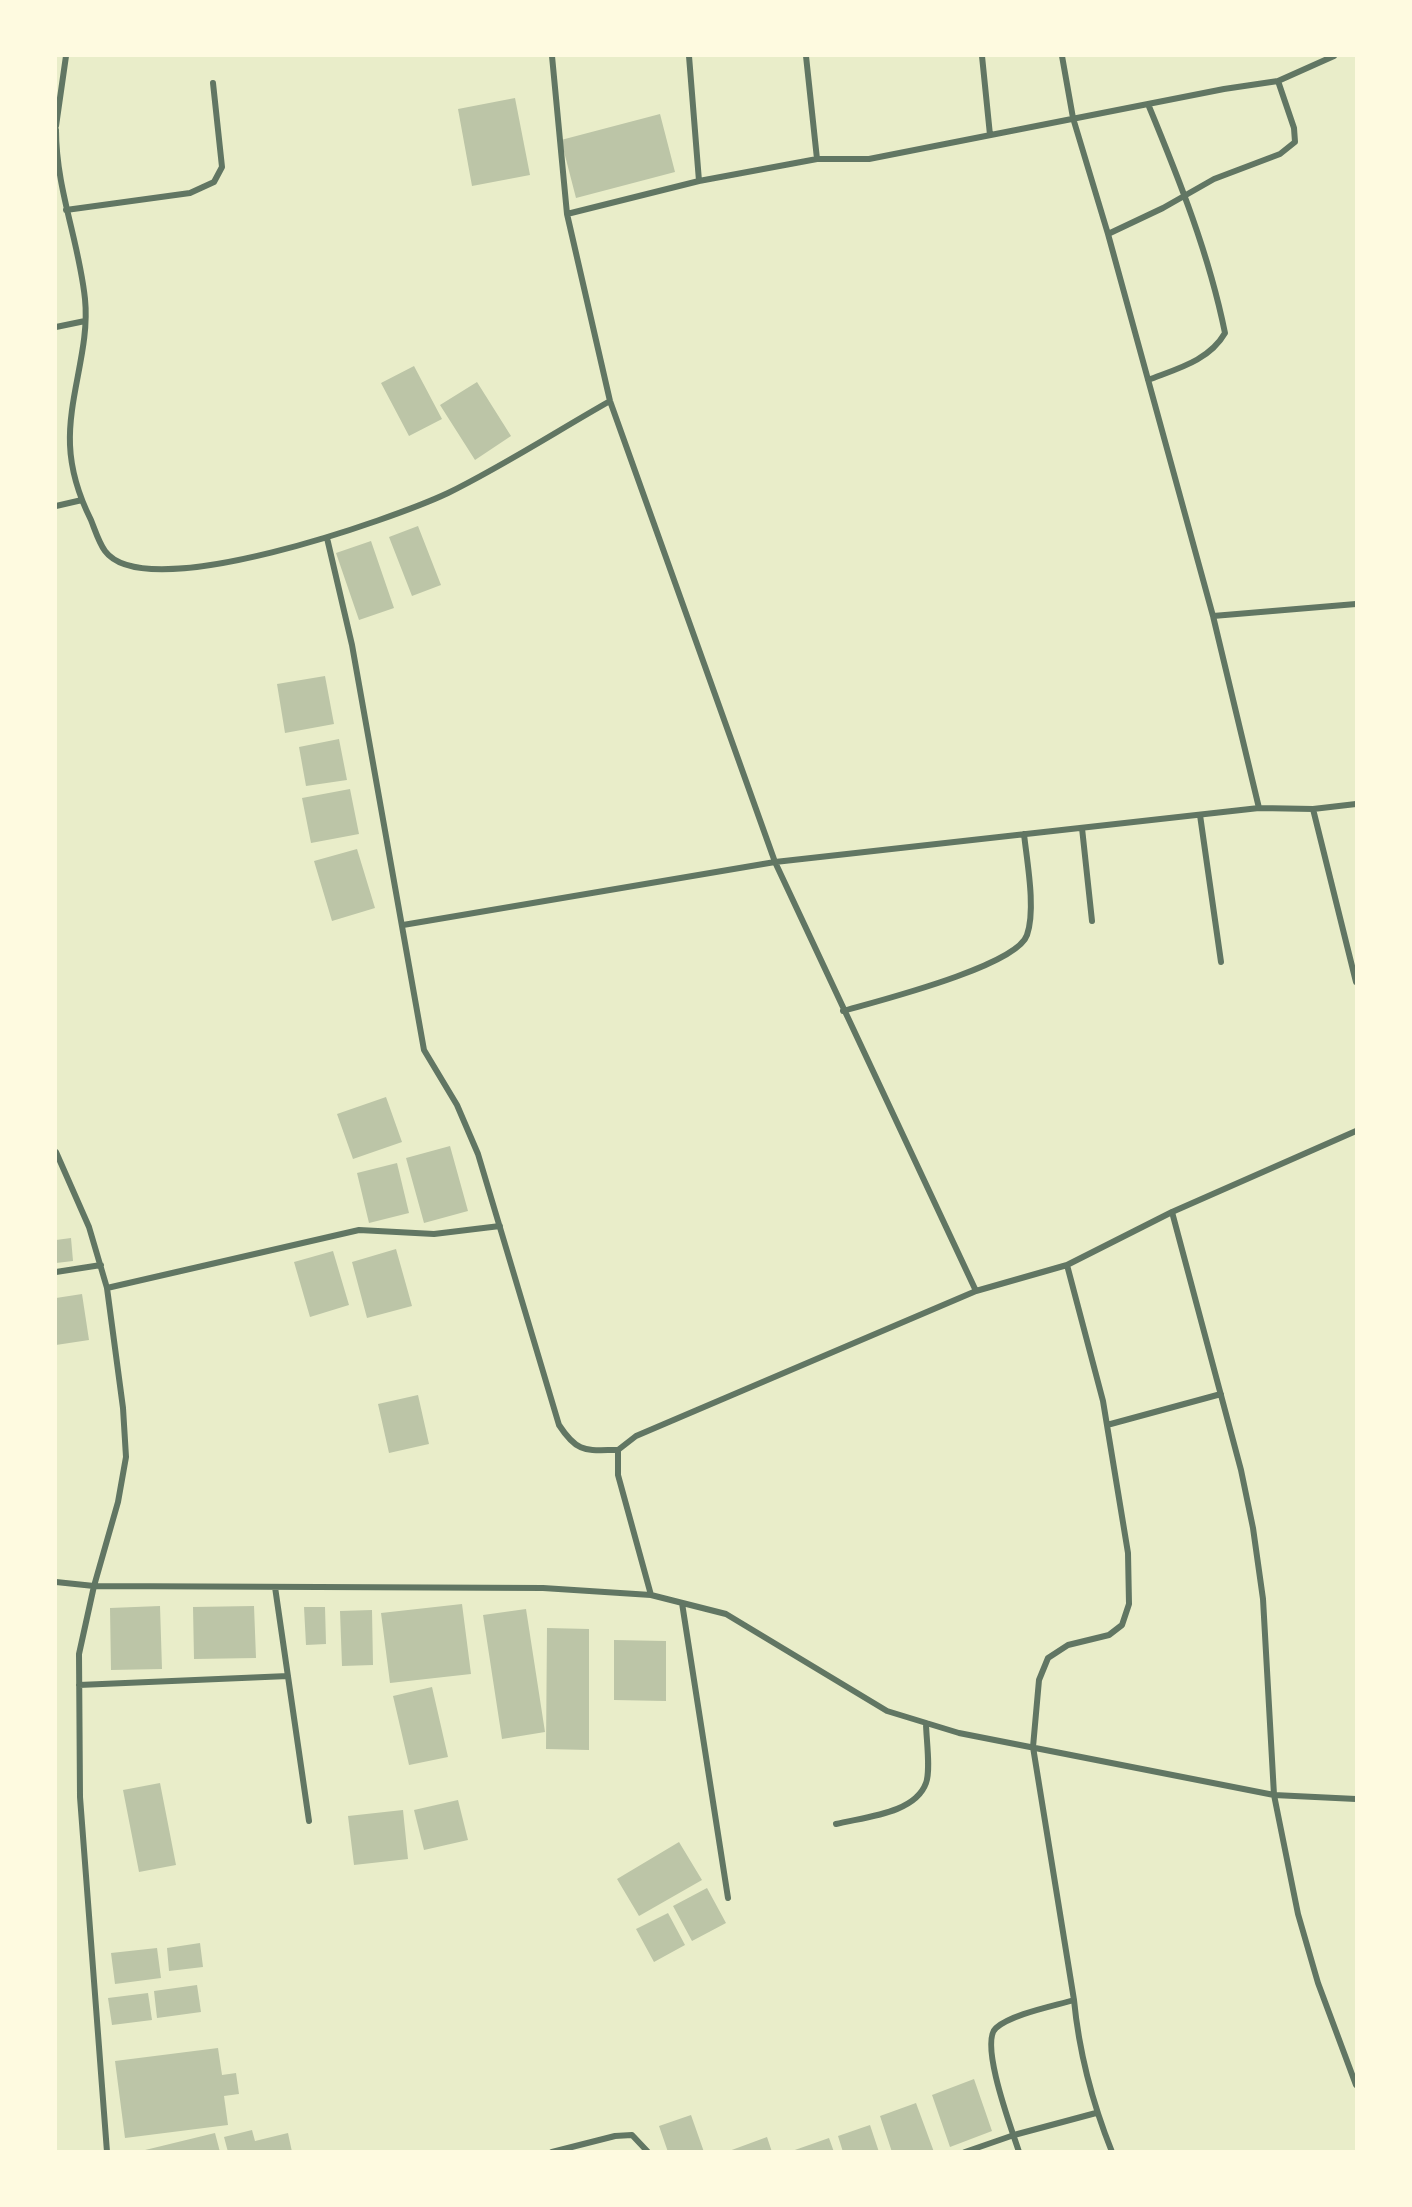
<!DOCTYPE html>
<html>
<head>
<meta charset="utf-8">
<style>
  body { margin:0 }
  #map { position:relative; width:1412px; height:2207px; overflow:hidden; background:#e9edc9; font-family:Mulish,sans-serif }
  canvas { display:block }
  .frame { position:absolute; inset:0; border:57px solid #fefae0; pointer-events:none }
</style>
</head>
<body>
<div id="map">
<canvas width="1412" height="2207"></canvas>
<div class="frame"></div>
</div>
<script>
const g = document.querySelector('canvas').getContext('2d');
g.lineJoin = 'round';
function fill(path, color) { g.fillStyle = color; g.fill(path, 'evenodd'); }
function strokePath(path, color, width, dash) { g.strokeStyle = color; g.lineWidth = width; g.lineCap = dash ? 'butt' : 'round'; g.setLineDash(dash || []); g.stroke(path); }
fill(new Path2D(`
  M 515,98 L 530,175 L 472,186 L 458,109 Z
  M 660,114 L 675,172 L 576,198 L 561,140 Z
  M 414,366 L 442,419 L 409,436 L 381,383 Z
  M 477,382 L 511,436 L 475,460 L 440,405 Z
  M 418,526 L 441,585 L 412,596 L 389,537 Z
  M 371,541 L 394,608 L 359,620 L 336,553 Z
  M 325,676 L 334,724 L 285,733 L 277,684 Z
  M 339,739 L 347,780 L 306,786 L 299,747 Z
  M 350,789 L 359,834 L 311,843 L 302,798 Z
  M 357,849 L 375,908 L 332,921 L 314,861 Z
  M 386,1097 L 402,1142 L 353,1159 L 337,1114 Z
  M 450,1146 L 468,1211 L 424,1223 L 406,1158 Z
  M 397,1163 L 409,1213 L 369,1223 L 357,1173 Z
  M 71,1238 L 73,1261 L 56,1263 L 56,1240 Z
  M 396,1249 L 412,1306 L 367,1318 L 352,1262 Z
  M 333,1251 L 349,1305 L 310,1317 L 294,1262 Z
  M 82,1294 L 89,1340 L 56,1345 L 56,1298 Z
  M 418,1395 L 429,1444 L 389,1453 L 378,1404 Z
  M 462,1604 L 471,1674 L 390,1683 L 381,1613 Z
  M 160,1606 L 162,1669 L 111,1670 L 110,1608 Z
  M 254,1606 L 256,1658 L 194,1659 L 193,1607 Z
  M 304,1607 L 325,1607 L 326,1644 L 306,1645 Z
  M 526,1609 L 545,1732 L 502,1739 L 483,1615 Z
  M 372,1610 L 373,1665 L 342,1666 L 340,1611 Z
  M 547,1628 L 589,1629 L 589,1750 L 546,1749 Z
  M 614,1640 L 666,1641 L 666,1701 L 614,1700 Z
  M 432,1687 L 448,1757 L 409,1765 L 393,1696 Z
  M 160,1783 L 176,1865 L 139,1872 L 123,1790 Z
  M 458,1800 L 468,1840 L 424,1850 L 414,1810 Z
  M 403,1810 L 408,1859 L 354,1865 L 348,1816 Z
  M 679,1842 L 702,1880 L 639,1916 L 617,1879 Z
  M 707,1888 L 726,1923 L 692,1941 L 673,1906 Z
  M 668,1913 L 685,1945 L 654,1962 L 636,1929 Z
  M 200,1943 L 203,1967 L 169,1971 L 167,1948 Z
  M 157,1948 L 161,1978 L 115,1984 L 111,1953 Z
  M 197,1985 L 201,2012 L 157,2018 L 154,1991 Z
  M 148,1993 L 152,2020 L 112,2025 L 108,1998 Z
  M 218,2048 L 222,2075 L 236,2073 L 239,2094 L 224,2096 L 228,2125 L 125,2138 L 115,2061 Z
  M 974,2079 L 992,2131 L 950,2147 L 932,2095 Z
  M 916,2103 L 934,2152 L 892,2152 L 880,2116 Z
  M 691,2115 L 704,2152 L 668,2152 L 659,2126 Z
  M 870,2125 L 879,2152 L 843,2152 L 838,2136 Z
  M 252,2130 L 255,2141 L 288,2133 L 292,2152 L 228,2152 L 224,2137 Z
  M 215,2133 L 220,2152 L 141,2152 L 141,2151 Z
  M 767,2137 L 772,2152 L 729,2152 L 729,2151 Z
  M 829,2138 L 834,2152 L 792,2152 L 792,2151 Z`), '#bcc5a7');
strokePath(new Path2D(`
  M 552,56 L 567,214 L 610,401 L 775,862 L 976,1291
  M 689,56 L 699,181
  M 806,56 L 817,159
  M 982,56 L 990,135
  M 1062,56 L 1073,118 L 1108,234 L 1213,616 L 1259,808
  M 56,126 L 66,56
  M 56,130 C 56,189 79,241 85,299 C 90,348 68,396 70,445 C 71,470 80,498 91,520 C 95,530 99,543 105,551 C 146,607 395,518 448,493 C 503,466 557,431 610,401
  M 66,210 L 190,193 L 214,182 L 222,167 L 213,83
  M 567,214 L 699,181 L 817,159 L 869,159 L 1224,89 L 1278,81 L 1334,56
  M 1108,234 L 1163,208 L 1214,179 L 1280,154 L 1295,142 L 1294,128 L 1278,81
  M 56,327 L 85,321
  M 1148,380 C 1176,369 1209,361 1225,333 C 1209,254 1179,179 1148,104
  M 56,506 L 82,500
  M 327,538 L 352,645 L 424,1050 L 457,1105 L 478,1154 L 559,1425 C 578,1454 586,1450 618,1450
  M 1213,616 L 1356,604
  M 1313,809 L 1356,982
  M 1200,815 L 1221,962
  M 1082,828 L 1092,921
  M 403,925 L 775,862 L 1259,808 L 1313,809 L 1356,804
  M 843,1011 C 878,1001 1017,966 1027,935 C 1036,909 1027,862 1024,834
  M 56,1152 L 89,1227 L 107,1288 L 123,1408 L 126,1457 L 118,1502 L 94,1586 L 79,1654 L 80,1797 L 107,2152
  M 1172,1212 L 1241,1470 L 1253,1528 L 1263,1599 L 1274,1795 L 1298,1914 L 1318,1983 L 1356,2085
  M 1067,1265 L 1103,1401 L 1128,1553 L 1129,1604 L 1122,1625 L 1109,1635 L 1068,1645 L 1048,1658 L 1039,1680 L 1033,1747 L 1074,2000 C 1079,2052 1092,2102 1112,2152
  M 56,1272 L 101,1265
  M 107,1288 L 359,1230 L 434,1234 L 500,1226
  M 1107,1425 L 1221,1394
  M 56,1582 L 94,1586 L 543,1588 L 651,1595 L 726,1614 L 887,1711 L 959,1733 L 1274,1795 L 1356,1799
  M 275,1587 L 309,1821
  M 651,1595 L 618,1475 L 618,1450 L 636,1436 L 976,1291 L 1067,1265 L 1172,1212 L 1356,1131
  M 682,1603 L 728,1898
  M 79,1685 L 288,1676
  M 836,1824 C 863,1817 915,1814 926,1783 C 931,1770 926,1737 926,1723
  M 552,2152 L 615,2136 L 632,2135 L 648,2152
  M 965,2152 L 1014,2135 L 1096,2113
  M 1019,2152 C 1012,2130 979,2043 996,2028 C 1012,2014 1054,2006 1074,2000`), '#617663', 6);
</script>
</body>
</html>
